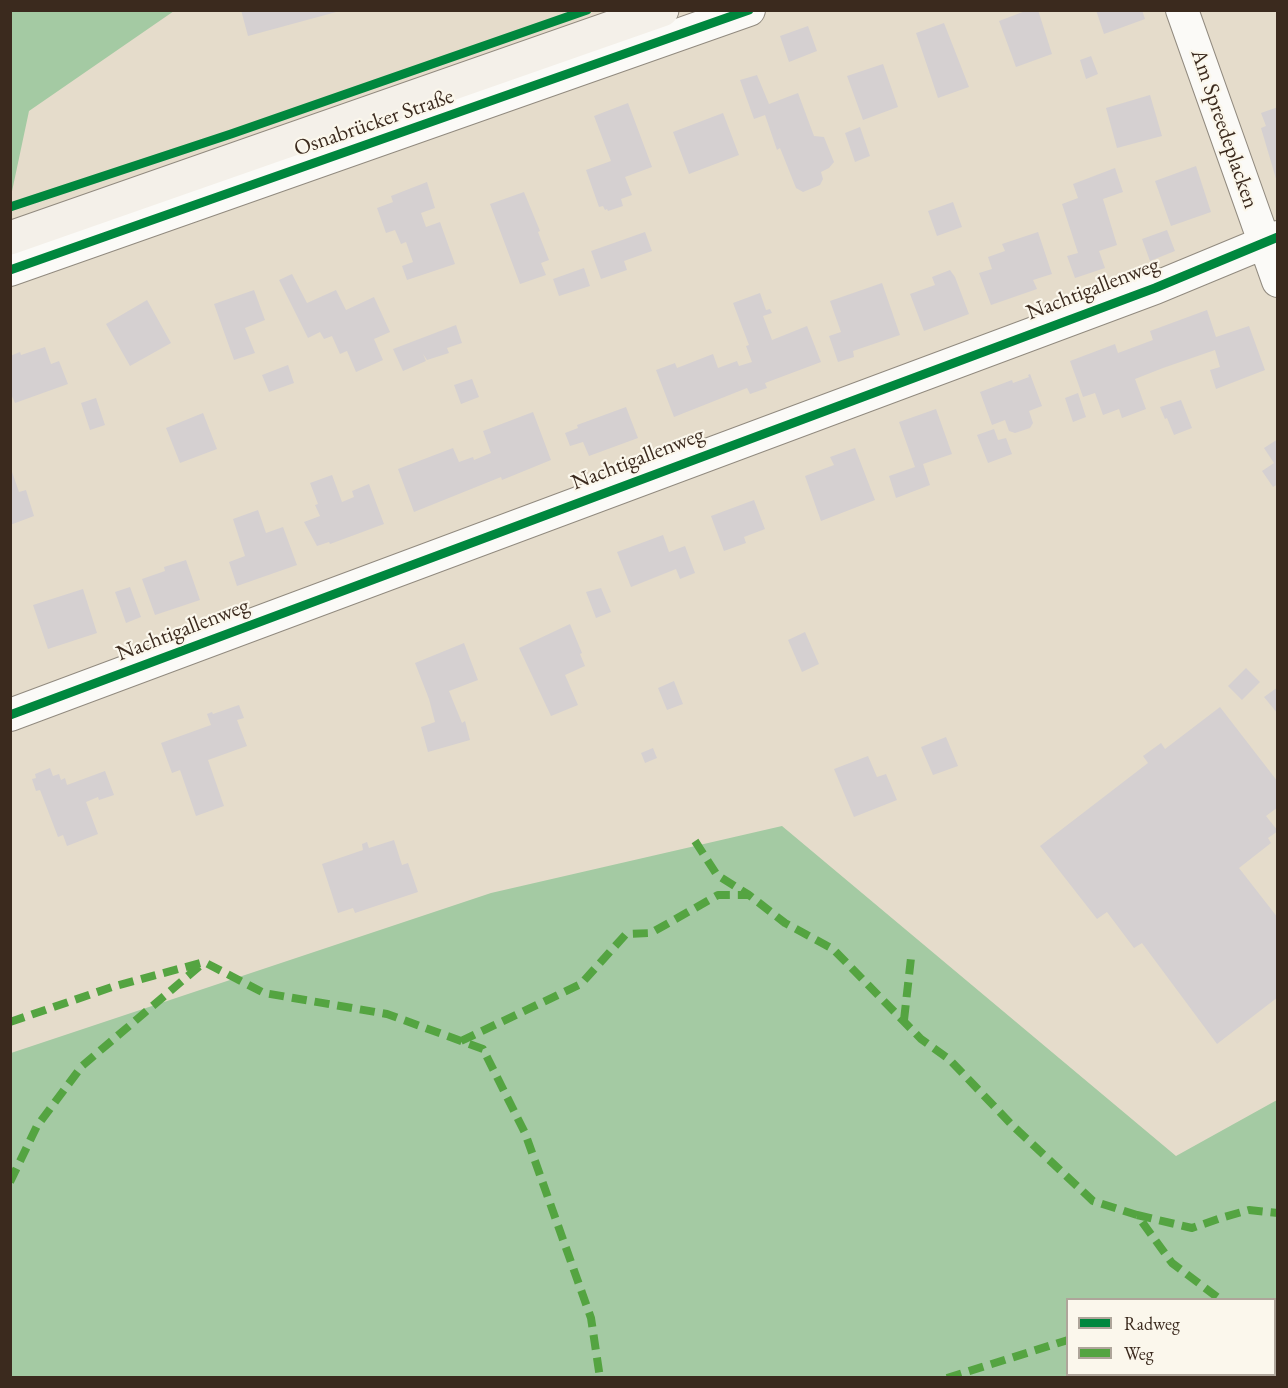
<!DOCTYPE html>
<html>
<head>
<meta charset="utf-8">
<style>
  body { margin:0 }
  #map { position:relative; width:1288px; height:1388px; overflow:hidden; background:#e5dccb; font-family:"EB Garamond",serif }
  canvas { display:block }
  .frame { position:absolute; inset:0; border:12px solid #3b2a1e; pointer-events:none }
  .legend { position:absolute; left:1066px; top:1298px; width:210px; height:78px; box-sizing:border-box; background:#fbf7ec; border:2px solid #aea59a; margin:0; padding:8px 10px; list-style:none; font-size:18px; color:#3b2a1e }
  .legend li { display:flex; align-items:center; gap:12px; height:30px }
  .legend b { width:30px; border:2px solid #aea59a }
</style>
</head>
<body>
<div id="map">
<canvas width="1288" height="1388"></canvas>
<div class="frame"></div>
<ul class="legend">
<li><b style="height:8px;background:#00873e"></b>Radweg</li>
<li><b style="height:8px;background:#54a441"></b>Weg</li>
</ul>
</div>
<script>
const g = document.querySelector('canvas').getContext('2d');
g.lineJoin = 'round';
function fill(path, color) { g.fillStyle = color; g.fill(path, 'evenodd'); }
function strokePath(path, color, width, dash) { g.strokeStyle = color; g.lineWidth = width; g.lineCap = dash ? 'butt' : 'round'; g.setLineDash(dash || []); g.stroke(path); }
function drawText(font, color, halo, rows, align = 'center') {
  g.font = font + ' "EB Garamond",serif'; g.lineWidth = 4.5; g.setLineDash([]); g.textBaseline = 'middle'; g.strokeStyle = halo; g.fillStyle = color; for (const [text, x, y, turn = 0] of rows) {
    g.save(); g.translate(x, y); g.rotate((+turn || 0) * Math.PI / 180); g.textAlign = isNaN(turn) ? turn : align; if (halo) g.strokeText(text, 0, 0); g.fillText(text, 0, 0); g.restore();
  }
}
fill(new Path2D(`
  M 11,10 L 174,11 L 29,111 L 11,196 Z
  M 782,826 L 1176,1156 L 1277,1100 L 1277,1377 L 11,1377 L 11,1053 L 491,893 ZM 1068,1300 L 1274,1300 L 1274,1374 L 1068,1374 Z`), '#a4caa3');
fill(new Path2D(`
  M 241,10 L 340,10 L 340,11 L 248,36 Z
  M 1028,10 L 1038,10 L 1052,54 L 1016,67 L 999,21 Z
  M 1096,10 L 1142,10 L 1145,19 L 1104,34 Z
  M 944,23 L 969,87 L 938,98 L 916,33 Z
  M 808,26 L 817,51 L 789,62 L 780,36 Z
  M 1091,56 L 1098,74 L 1086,79 L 1080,60 Z
  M 883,64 L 898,107 L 863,120 L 847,76 Z
  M 757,75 L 769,104 L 798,93 L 814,136 L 824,137 L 834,162 L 829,168 L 821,172 L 823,179 L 820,185 L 803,192 L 796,188 L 780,148 L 777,150 L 765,115 L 754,119 L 740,80 Z
  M 1150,95 L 1162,136 L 1117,148 L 1106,108 Z
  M 628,103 L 652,167 L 625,177 L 632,195 L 621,199 L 623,206 L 608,211 L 607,209 L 605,210 L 603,206 L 599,207 L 586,170 L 611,161 L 594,116 Z
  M 1278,107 L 1278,182 L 1277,182 L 1261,128 L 1266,126 L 1261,113 Z
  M 723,113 L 739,155 L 689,174 L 673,132 Z
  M 860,127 L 870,156 L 855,162 L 845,133 Z
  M 1196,166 L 1211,212 L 1171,226 L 1155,181 Z
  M 1115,168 L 1123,192 L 1103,199 L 1117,245 L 1099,251 L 1105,268 L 1075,278 L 1067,256 L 1078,253 L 1062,204 L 1078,198 L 1073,184 Z
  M 427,182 L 435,208 L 421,213 L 426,227 L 440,222 L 455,264 L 407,280 L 402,266 L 413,262 L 406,242 L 401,244 L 395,230 L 386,233 L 377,208 L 393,202 L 391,196 Z
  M 524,192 L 540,231 L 538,232 L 549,260 L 541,263 L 546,275 L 520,284 L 490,204 Z
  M 953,202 L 962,227 L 937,236 L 928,211 Z
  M 1167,230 L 1175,251 L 1150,261 L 1142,239 Z
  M 645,232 L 652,251 L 624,261 L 627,270 L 601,279 L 591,251 Z
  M 1038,232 L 1052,274 L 1033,280 L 1037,289 L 991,305 L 979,273 L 992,269 L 988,257 L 1005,251 L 1002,244 Z
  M 584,268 L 590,286 L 559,296 L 553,279 Z
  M 950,270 L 955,277 L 969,314 L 924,331 L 910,294 L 935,285 L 932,277 Z
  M 292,274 L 307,303 L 336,290 L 346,310 L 374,297 L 390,332 L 374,339 L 383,360 L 356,372 L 347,351 L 340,354 L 332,336 L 324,339 L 320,332 L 308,338 L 279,280 Z
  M 882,283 L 900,335 L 853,351 L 854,357 L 838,362 L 829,336 L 841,332 L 830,301 Z
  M 254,290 L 265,320 L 245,328 L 255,353 L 234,360 L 214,304 Z
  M 760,293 L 766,310 L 770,309 L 772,313 L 763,316 L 772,340 L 807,326 L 821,362 L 765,383 L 767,388 L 750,394 L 747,388 L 674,417 L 656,370 L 675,363 L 677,368 L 713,354 L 718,368 L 737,361 L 739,366 L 752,362 L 746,346 L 749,345 L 733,303 Z
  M 147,300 L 171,343 L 130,366 L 106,324 Z
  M 1207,310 L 1216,337 L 1249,326 L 1265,370 L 1216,389 L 1210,370 L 1220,367 L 1215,350 L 1163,368 L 1135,379 L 1146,409 L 1122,418 L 1119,409 L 1103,415 L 1095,393 L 1083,397 L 1070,361 L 1115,344 L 1118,353 L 1153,340 L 1150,331 Z
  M 456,325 L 462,343 L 447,348 L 449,353 L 427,360 L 423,354 L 426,361 L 403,371 L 393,349 Z
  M 45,347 L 51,364 L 59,361 L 68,384 L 15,403 L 10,392 L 10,356 L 20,352 L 21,355 Z
  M 288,365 L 294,383 L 269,392 L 262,375 Z
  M 1030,374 L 1042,406 L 1029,411 L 1033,423 L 1030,428 L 1015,433 L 1009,431 L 1005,420 L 992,425 L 980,392 L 1012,380 L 1013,383 L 1029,377 L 1028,375 Z
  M 472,379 L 479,397 L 461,404 L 454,385 Z
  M 1078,393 L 1086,417 L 1073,422 L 1065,398 Z
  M 96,398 L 105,425 L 90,430 L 81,403 Z
  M 1181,400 L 1192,428 L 1174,435 L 1167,418 L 1165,419 L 1160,407 Z
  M 626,407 L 638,438 L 589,456 L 583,442 L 570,446 L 565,433 L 578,428 L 577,425 Z
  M 936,409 L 952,454 L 923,464 L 930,485 L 896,498 L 889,476 L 915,467 L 899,422 Z
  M 533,412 L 551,460 L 502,480 L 501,477 L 414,512 L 398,469 L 453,448 L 459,462 L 473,457 L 474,460 L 491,453 L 483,431 Z
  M 203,413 L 217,449 L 180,463 L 166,428 Z
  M 994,429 L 998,440 L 1006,438 L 1012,454 L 988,463 L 977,435 Z
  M 1278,439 L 1278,484 L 1273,487 L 1262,471 L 1274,463 L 1264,448 Z
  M 855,448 L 875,500 L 821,521 L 805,476 L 834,465 L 830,457 Z
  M 10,466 L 19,492 L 26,490 L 34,516 L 10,525 Z
  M 332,475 L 342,502 L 354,497 L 352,491 L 369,484 L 384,524 L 330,544 L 329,542 L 317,546 L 304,522 L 320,516 L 315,505 L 318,504 L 310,483 Z
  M 754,500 L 765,529 L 744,537 L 746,543 L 724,551 L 711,516 Z
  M 258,510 L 266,533 L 283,527 L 297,565 L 237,586 L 229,562 L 245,556 L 233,519 Z
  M 663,535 L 669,552 L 685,546 L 695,573 L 680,579 L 676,569 L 631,587 L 617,552 Z
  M 186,560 L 200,600 L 155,615 L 142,579 L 165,571 L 164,567 Z
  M 130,587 L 141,617 L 126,623 L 115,592 Z
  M 601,588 L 611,612 L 596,618 L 586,592 Z
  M 83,589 L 97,633 L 48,649 L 33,605 Z
  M 570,624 L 582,653 L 580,654 L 585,666 L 565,675 L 578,705 L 551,716 L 519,648 Z
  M 805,632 L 819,664 L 802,672 L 788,640 Z
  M 464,643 L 478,680 L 449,691 L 462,723 L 465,721 L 470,740 L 428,752 L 421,727 L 435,722 L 429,699 L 415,663 Z
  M 1246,668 L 1260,682 L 1242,700 L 1228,686 Z
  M 674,681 L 683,704 L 667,710 L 658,688 Z
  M 1278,687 L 1278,714 L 1264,697 Z
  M 239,705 L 244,718 L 237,720 L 247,746 L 208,760 L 224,806 L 196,816 L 180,770 L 172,773 L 161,743 L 211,725 L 207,714 L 212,712 L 213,714 Z
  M 1220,707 L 1278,782 L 1278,807 L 1266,816 L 1278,831 L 1268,838 L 1271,843 L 1239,868 L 1278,918 L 1278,997 L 1217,1044 L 1142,943 L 1134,948 L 1107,912 L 1097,919 L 1040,846 L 1148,763 L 1143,756 L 1161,743 L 1165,749 Z
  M 946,737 L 958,766 L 933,775 L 921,747 Z
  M 653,748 L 657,758 L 645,763 L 641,753 Z
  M 868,756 L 877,777 L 886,774 L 897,800 L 854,817 L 834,769 Z
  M 50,768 L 53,776 L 59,774 L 61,780 L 65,778 L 67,785 L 105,771 L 114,795 L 99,800 L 98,797 L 86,802 L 98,834 L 67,846 L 63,835 L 58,837 L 40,790 L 36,791 L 32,779 L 36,778 L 35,774 Z
  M 394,840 L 402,865 L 408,863 L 418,892 L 355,913 L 353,908 L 338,913 L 322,864 L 363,850 L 362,844 L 367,842 L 369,848 Z`), '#d5d0d1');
const street = new Path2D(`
  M 1182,10 L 1278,281
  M 10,270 L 749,10
  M 10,715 L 1155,288 L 1278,237`);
const secondary = new Path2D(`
  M 10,238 L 662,10`);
strokePath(street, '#918a7f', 34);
strokePath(secondary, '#918a7f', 35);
strokePath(street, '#fbfaf7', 32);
strokePath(secondary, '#f4f0e9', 33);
strokePath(new Path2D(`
  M 695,841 L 717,875 L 749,895
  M 904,1020 L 911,958
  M 10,1022 L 112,987 L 204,962 L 264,993 L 387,1014 L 483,1049 L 525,1133 L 591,1318 L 600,1378
  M 461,1041 L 581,984 L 626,934 L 651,933 L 718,895 L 749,895 L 785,923 L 833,949 L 921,1039 L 949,1059 L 1013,1126 L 1093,1201 L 1137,1215 L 1172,1263 L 1221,1300
  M 10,1182 L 37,1126 L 82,1066 L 202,964
  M 1137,1215 L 1192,1228 L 1224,1217 L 1249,1210 L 1278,1213
  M 1274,1316 L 1278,1315
  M 1235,1374 L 1237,1378
  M 947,1378 L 1068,1340
  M 1191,1378 L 1192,1374`), '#54a441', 8, [15, 8]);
strokePath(new Path2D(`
  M 10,207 L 231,134 L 587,10
  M 10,270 L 749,10
  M 10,715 L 1155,288 L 1278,237`), '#00873e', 9);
drawText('22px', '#3b2a1e', '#fbf7ec', [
  ["Osnabrücker Straße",374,123,-19],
  ["Am Spreedeplacken",1224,129,71],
  ["Nachtigallenweg",1093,289,-21],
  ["Nachtigallenweg",638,459,-21],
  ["Nachtigallenweg",183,630,-21]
]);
</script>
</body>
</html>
